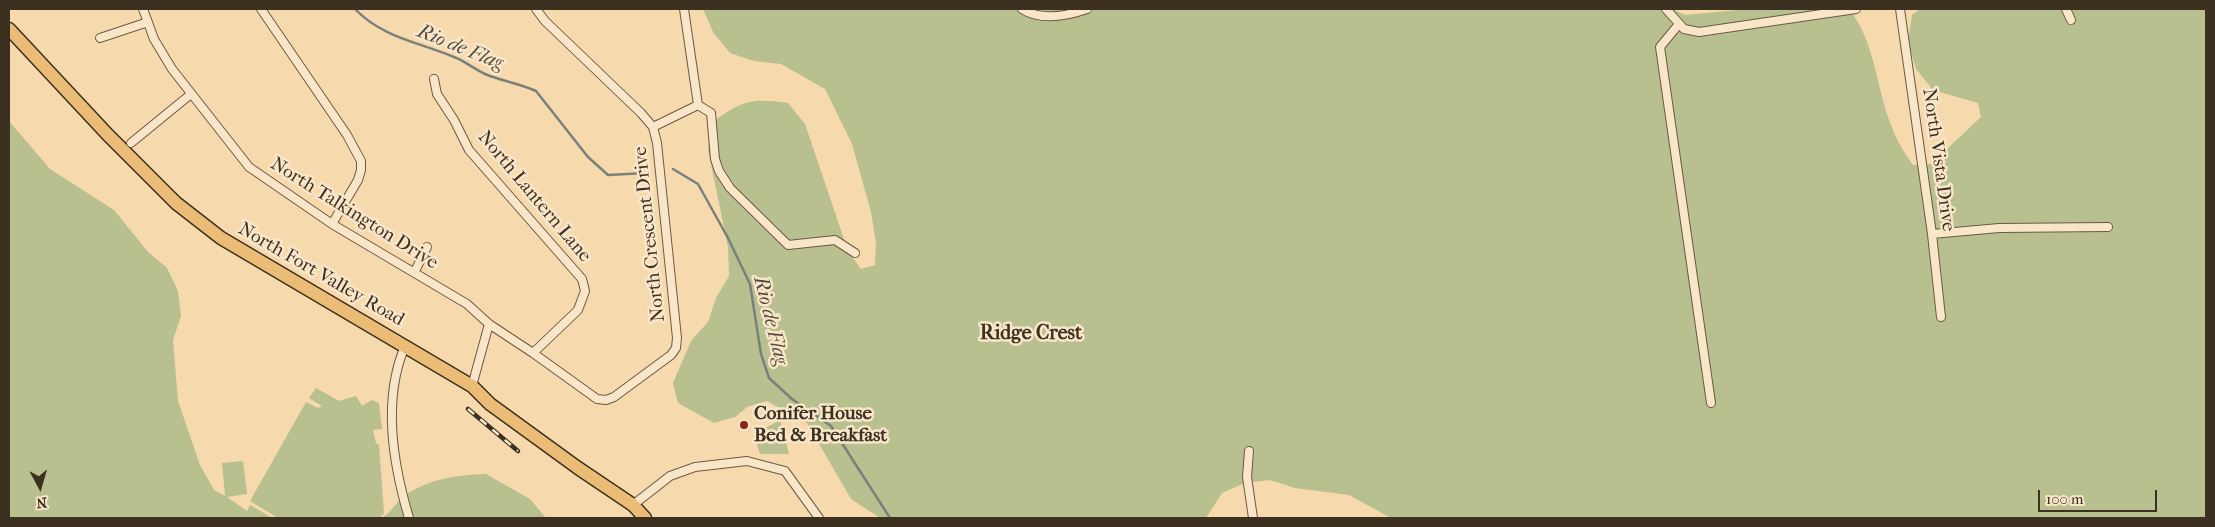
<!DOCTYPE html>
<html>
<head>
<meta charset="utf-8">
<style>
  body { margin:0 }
  #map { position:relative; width:2215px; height:527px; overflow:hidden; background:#f6d9ac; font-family:"IM FELL French Canon",serif }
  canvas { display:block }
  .frame { position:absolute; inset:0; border:10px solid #3c3021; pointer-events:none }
  .north { position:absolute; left:15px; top:462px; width:50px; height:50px; -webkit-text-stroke:4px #f9e6c9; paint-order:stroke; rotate:174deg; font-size:14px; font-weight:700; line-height:20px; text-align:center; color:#3c3021 }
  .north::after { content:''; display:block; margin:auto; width:18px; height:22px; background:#3c3021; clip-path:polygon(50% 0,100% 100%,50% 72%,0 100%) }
  .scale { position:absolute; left:2038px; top:490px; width:119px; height:22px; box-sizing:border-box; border:2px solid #3c3021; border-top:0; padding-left:6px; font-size:15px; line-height:18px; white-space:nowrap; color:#3c3021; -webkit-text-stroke:4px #f9e6c9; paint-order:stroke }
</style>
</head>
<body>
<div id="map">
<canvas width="2215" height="527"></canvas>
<div class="frame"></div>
<div class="north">N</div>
<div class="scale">100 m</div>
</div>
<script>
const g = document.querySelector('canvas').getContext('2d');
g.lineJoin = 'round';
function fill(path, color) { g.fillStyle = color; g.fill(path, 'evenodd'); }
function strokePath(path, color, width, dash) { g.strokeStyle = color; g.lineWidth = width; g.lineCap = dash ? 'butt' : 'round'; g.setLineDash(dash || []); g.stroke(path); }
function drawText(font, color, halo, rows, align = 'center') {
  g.font = font + ' "IM FELL French Canon",serif'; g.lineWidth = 5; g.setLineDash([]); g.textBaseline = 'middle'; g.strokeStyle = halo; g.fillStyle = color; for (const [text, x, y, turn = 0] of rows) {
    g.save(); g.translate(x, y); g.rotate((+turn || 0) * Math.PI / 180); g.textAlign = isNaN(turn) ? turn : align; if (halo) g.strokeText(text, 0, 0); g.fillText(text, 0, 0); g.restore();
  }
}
fill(new Path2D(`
  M 703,9 L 1673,9 L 1685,15 L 1748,9 L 1849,9 C 1873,39 1876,81 1888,117 C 1894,135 1902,150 1913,165 L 1931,164 L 1981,117 L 1978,103 L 1933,90 L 1916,69 L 1908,42 L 1912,15 L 1920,9 L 2206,9 L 2206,518 L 1391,518 L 1349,495 L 1295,488 L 1270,480 L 1245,483 L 1222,493 L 1206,518 L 880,518 L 851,499 L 807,423 L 767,401 L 747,407 L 735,417 L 714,423 L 678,403 L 673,383 L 691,341 L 708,322 L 716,298 L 729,276 L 728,247 L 708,150 L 712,123 C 742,100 751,98 788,103 L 805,124 L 848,251 L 861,269 L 875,265 L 876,243 L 871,212 L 852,144 L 825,89 L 781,64 L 754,61 L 730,53 L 713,32 Z
  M 9,121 L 50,169 L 114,210 L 148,252 L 167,268 L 178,291 L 181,316 L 173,340 L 178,401 L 200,465 L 214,490 L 225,496 L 222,463 L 243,461 L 247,494 L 227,497 L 247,511 L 250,505 L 269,516 L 267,518 L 9,518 Z
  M 316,388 L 339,401 L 356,396 L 362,406 L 372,400 L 379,403 L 382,429 L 373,430 L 376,443 L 379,445 L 384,513 L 380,518 L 278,518 L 250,501 L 306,402 L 318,408 L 322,406 L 309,398 Z
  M 780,420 L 789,454 L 760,454 L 754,434 Z
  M 486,474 L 530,499 L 546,518 L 382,518 C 391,513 396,502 404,496 C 429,479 456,475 486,474 Z`), '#b7c08e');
strokePath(new Path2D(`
  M 355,9 C 383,38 419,42 454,57 C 465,61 474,69 485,74 C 501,81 519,83 536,91 L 588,157 L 608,175 L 646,173
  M 673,169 L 698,184 L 728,238 L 750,284 L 761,354 L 769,378 L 792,399 L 831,426 L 890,518`), '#7a817a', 2.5);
const minor = new Path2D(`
  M 143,9 L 154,39 L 172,69 L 249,167 L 332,224 L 467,304 L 489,324 L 533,353 L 597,399 L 606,400 L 614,397 L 671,355 L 676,348 L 677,338 L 657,143 L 653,127 L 641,113 L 545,21 L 536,9
  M 261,9 L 347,135 L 361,161 L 361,170 L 358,180 L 332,224
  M 684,9 L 698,105
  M 1022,9 C 1041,21 1067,16 1087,9
  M 1666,9 L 1684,29 L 1699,32 L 1856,9
  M 1900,9 L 1932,234 L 1941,317
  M 2066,9 L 2071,20
  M 1679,24 L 1660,47 L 1711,403
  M 100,38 L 148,22
  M 434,79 L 437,94 L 454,120 L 469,150 L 582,279 L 585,291 L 578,310 L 533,353
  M 653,127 L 698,105 L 711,113 L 715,159 L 719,171 L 730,188 L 788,245 L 835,240 L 855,253
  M 131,143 L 191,94
  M 1932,234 L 1999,228 L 2108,227
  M 415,271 L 427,247
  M 405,346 C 382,400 393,464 409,518
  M 472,386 L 489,324
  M 1249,451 L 1247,477 L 1253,518
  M 633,505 L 670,476 L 695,467 L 747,461 L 785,471 L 819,518`);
const primary = new Path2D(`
  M 9,29 L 108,135 L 176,203 L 221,238 L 472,386 L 490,404 L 578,468 L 633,505 L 645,518`);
strokePath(minor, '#6a5a44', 10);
strokePath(primary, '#3c3021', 15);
strokePath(minor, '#f9e6c9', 8);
strokePath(primary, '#ebbc76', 12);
const rail = new Path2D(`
  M 468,409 L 518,451`);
strokePath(rail, '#3c3021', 4.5);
strokePath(rail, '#f9e6c9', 2.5, [8]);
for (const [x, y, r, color] of [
  [744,425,5,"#8f2418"]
]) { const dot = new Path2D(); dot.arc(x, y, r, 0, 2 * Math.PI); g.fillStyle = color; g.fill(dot); strokePath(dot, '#f9e6c9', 2); }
drawText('19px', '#3c3021', '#f9e6c9', [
  ["North Vista Drive",1938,160,82],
  ["North Lantern Lane",534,197,50],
  ["North Talkington Drive",354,214,32],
  ["North Crescent Drive",650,234,-96],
  ["North Fort Valley Road",321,275,30]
]);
drawText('bold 19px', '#3c3021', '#f9e6c9', [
  ["Conifer House",754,414],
  ["Bed & Breakfast",754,436]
], 'left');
drawText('italic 20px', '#514b3f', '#f9e6c9', [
  ["Rio de Flag",460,48,22],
  ["Rio de Flag",770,321,76]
]);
drawText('bold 20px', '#3c3021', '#f9e6c9', [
  ["Ridge Crest",1031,334]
]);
</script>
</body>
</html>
